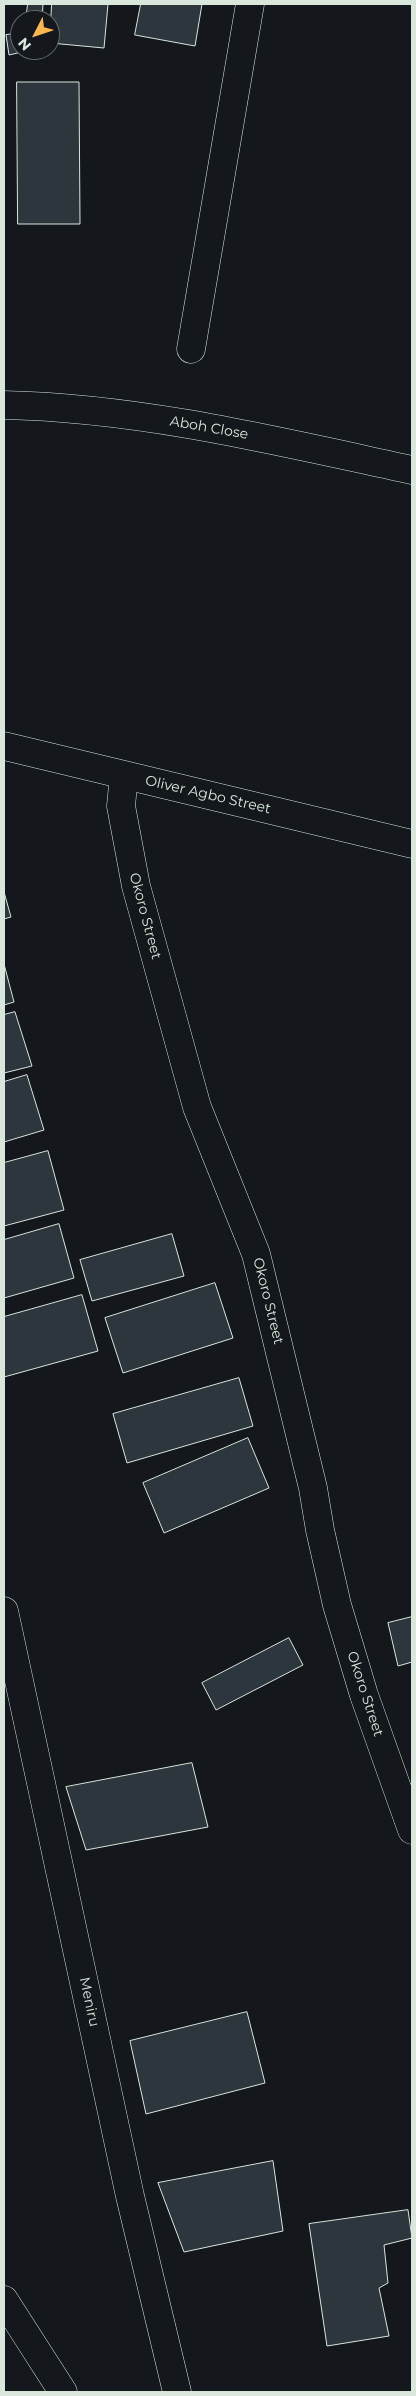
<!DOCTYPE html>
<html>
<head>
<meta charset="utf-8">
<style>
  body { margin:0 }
  #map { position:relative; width:416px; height:2396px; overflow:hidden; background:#14181c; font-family:Montserrat,sans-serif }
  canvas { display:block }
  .frame { position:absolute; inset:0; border:5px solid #d8e6dc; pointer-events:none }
  .north { position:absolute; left:10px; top:10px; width:50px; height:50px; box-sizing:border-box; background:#14181c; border:1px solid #626a69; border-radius:50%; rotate:229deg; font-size:14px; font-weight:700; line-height:20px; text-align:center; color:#d8e6dc }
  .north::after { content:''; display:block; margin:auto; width:18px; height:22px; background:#ffb74d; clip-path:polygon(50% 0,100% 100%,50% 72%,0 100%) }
</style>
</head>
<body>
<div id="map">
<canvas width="416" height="2396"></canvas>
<div class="frame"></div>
<div class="north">N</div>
</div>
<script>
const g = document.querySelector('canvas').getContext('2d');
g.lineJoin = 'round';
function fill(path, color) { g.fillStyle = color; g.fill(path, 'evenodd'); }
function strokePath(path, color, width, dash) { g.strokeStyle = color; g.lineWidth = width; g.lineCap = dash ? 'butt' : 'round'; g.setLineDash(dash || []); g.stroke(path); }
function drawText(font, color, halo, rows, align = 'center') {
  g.font = font + ' Montserrat,sans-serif'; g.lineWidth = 4; g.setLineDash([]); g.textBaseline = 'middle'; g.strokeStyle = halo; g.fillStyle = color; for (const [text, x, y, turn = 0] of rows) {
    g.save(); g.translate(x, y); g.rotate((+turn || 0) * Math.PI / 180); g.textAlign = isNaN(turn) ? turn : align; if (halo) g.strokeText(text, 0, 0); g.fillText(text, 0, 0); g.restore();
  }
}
const building = new Path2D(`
  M 28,4 L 43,4 L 42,20 L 26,20 Z
  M 52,4 L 108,4 L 104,48 L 50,43 Z
  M 141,4 L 202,4 L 195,46 L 135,35 Z
  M 20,33 L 20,50 L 22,52 L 9,55 L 6,35 Z
  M 17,82 L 79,82 L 80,224 L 18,224 Z
  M 4,892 L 11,917 L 4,919 Z
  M 4,964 L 14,1002 L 4,1005 Z
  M 15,1012 L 32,1066 L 4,1073 L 4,1015 Z
  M 27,1075 L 44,1130 L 4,1142 L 4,1082 Z
  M 48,1151 L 64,1210 L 4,1226 L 4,1163 Z
  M 59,1224 L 74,1278 L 4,1298 L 4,1240 Z
  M 172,1234 L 184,1276 L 92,1301 L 80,1260 Z
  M 215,1283 L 233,1338 L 123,1373 L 105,1318 Z
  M 82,1295 L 98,1351 L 4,1377 L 4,1317 Z
  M 239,1378 L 253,1426 L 127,1463 L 113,1414 Z
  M 248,1438 L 269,1488 L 164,1533 L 143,1483 Z
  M 412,1617 L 412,1662 L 398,1666 L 388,1623 Z
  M 289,1638 L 303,1665 L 216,1710 L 202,1683 Z
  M 192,1763 L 208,1827 L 86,1850 L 66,1787 Z
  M 247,2012 L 265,2083 L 146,2114 L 130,2041 Z
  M 273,2161 L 283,2231 L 184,2252 L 158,2183 Z
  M 408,2210 L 412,2238 L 384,2245 L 388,2283 L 379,2288 L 389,2336 L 327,2346 L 309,2224 Z`);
fill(building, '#2c363c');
strokePath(building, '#d8e6dc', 1);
const street = new Path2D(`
  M 191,349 L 250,4
  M 4,405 C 142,408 277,441 412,470
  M 4,746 L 412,844
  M 124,775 L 121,806 L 136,886 L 197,1107 L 256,1254 L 313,1488 L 320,1530 L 337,1605 L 364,1695 L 412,1830
  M 4,1611 L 130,2196 L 177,2392
  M 4,2300 L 63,2392`);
strokePath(street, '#d8e6dc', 29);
strokePath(street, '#14181c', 28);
drawText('14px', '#d8e6dc', '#14181c', [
  ["Aboh Close",209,428,10],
  ["Oliver Agbo Street",208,795,13],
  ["Okoro Street",145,916,75],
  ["Okoro Street",268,1301,76],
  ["Okoro Street",365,1694,72],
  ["Meniru",89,2002,78]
]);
</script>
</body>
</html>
